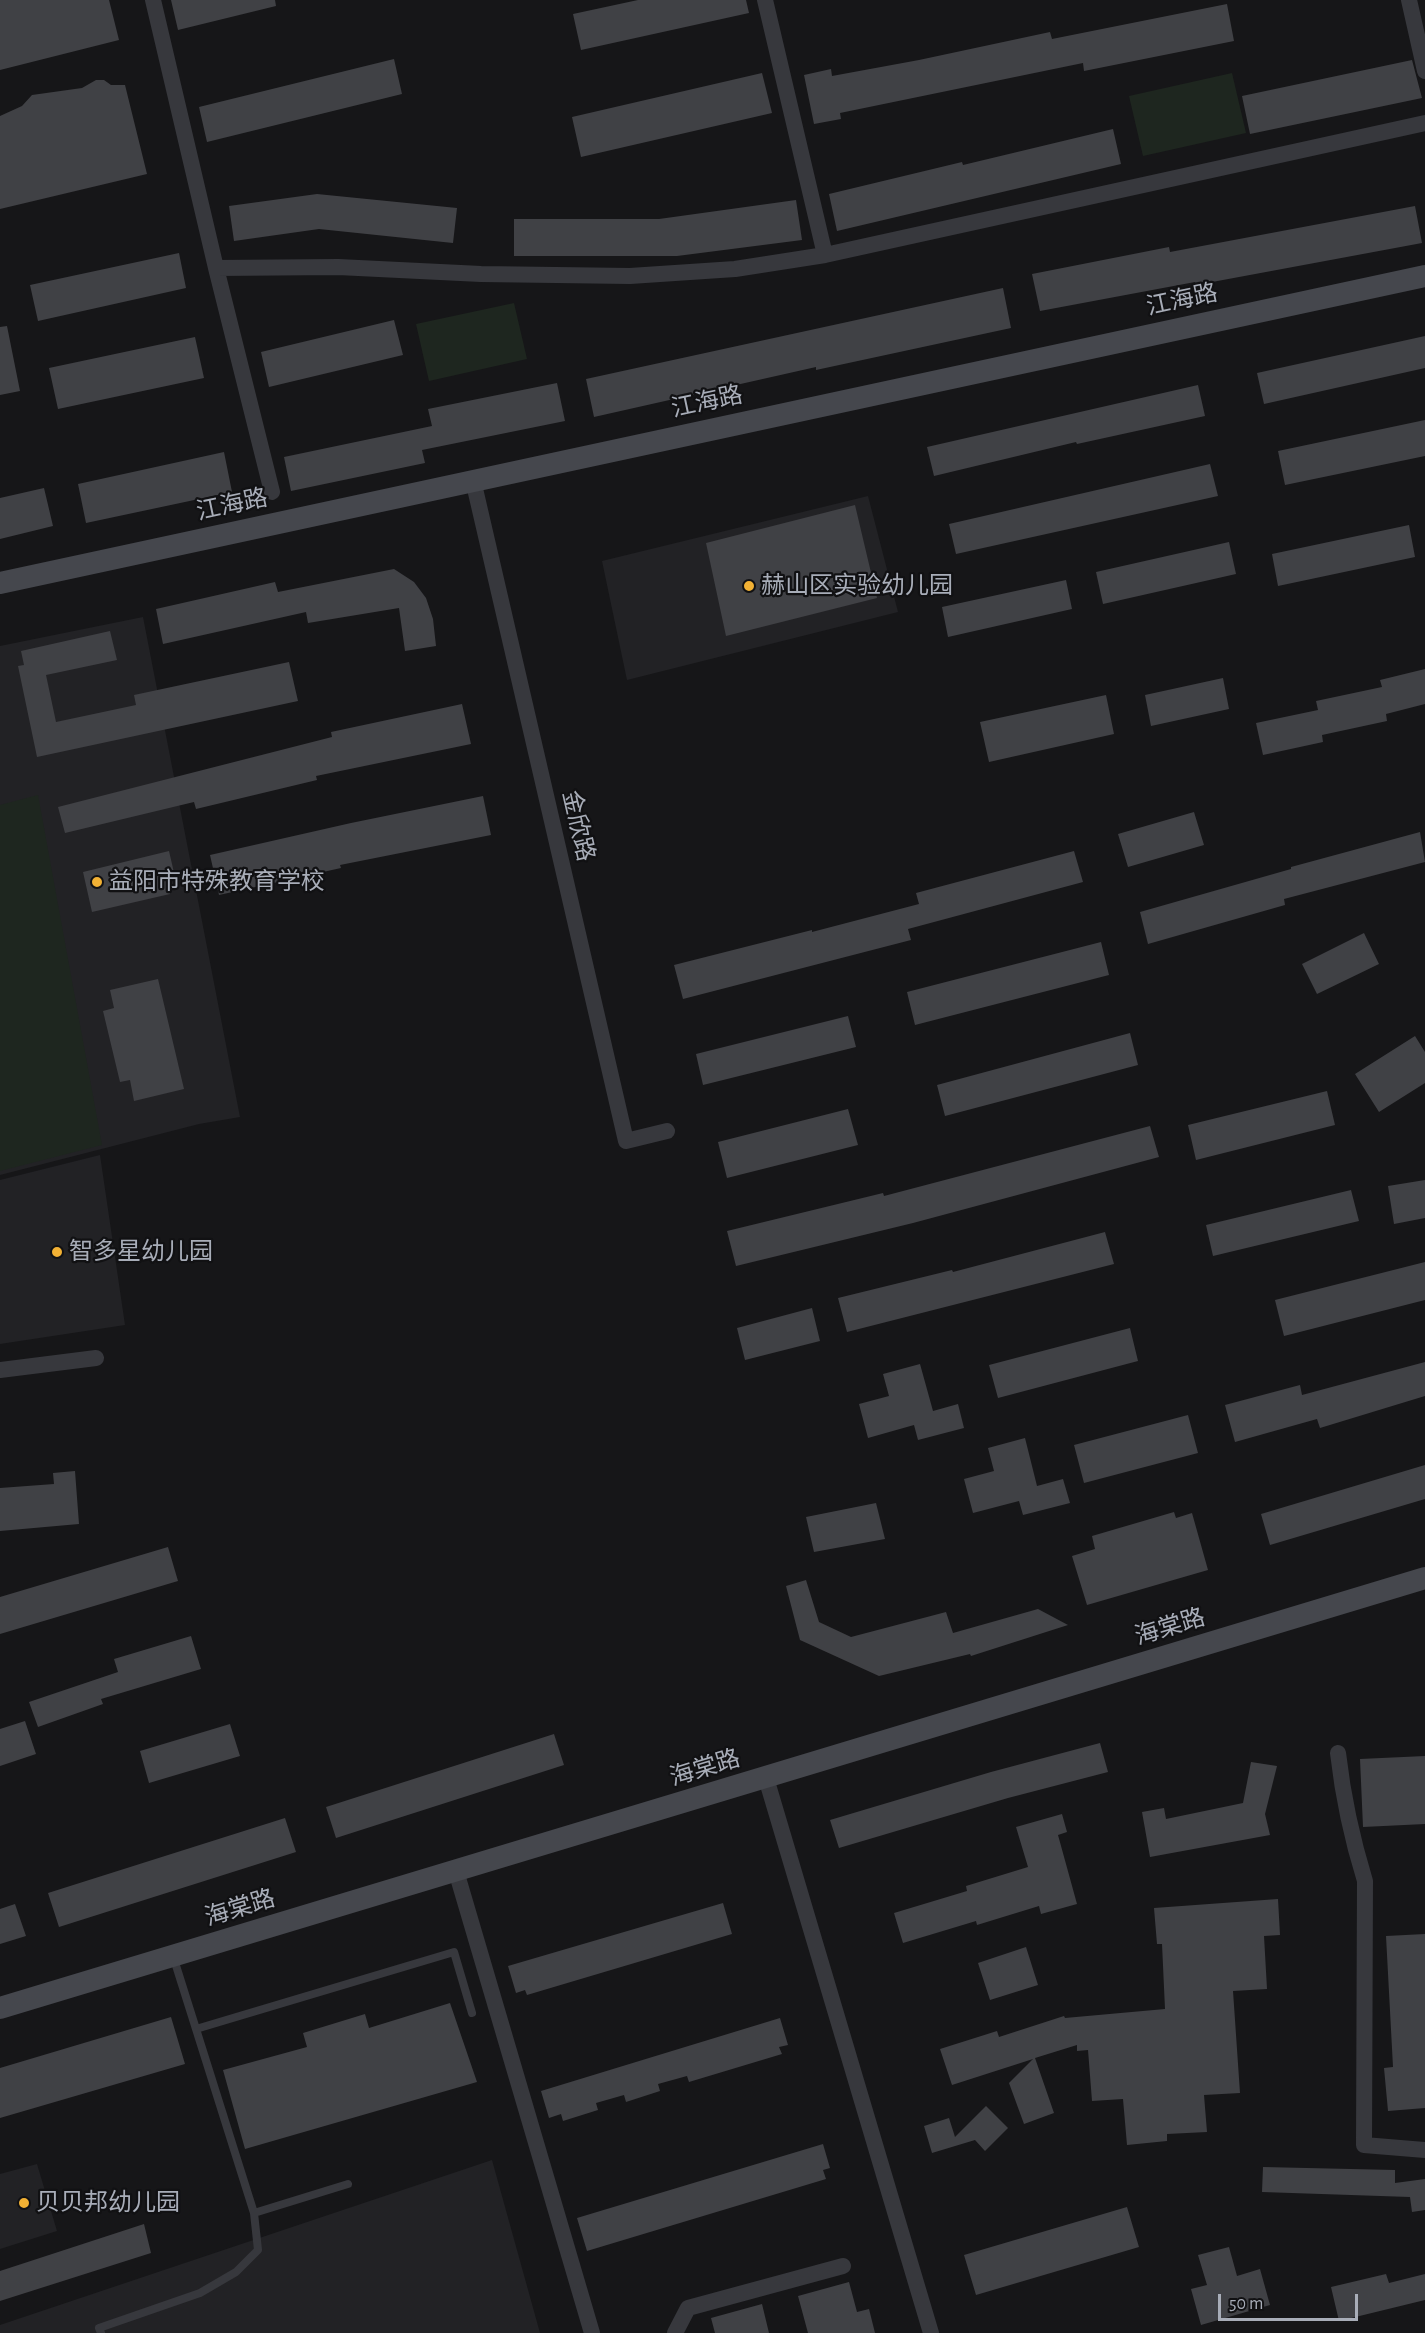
<!DOCTYPE html>
<html>
<head>
<meta charset="utf-8">
<style>
  body { margin:0 }
  #map { position:relative; width:1425px; height:2333px; overflow:hidden; background:#161618; font-family:"Alegreya Sans",sans-serif }
  canvas { display:block }
  .scale { position:absolute; left:1218px; top:2294px; width:140px; height:27px; box-sizing:border-box; border:3px solid #a8adb8; border-top:0; padding-left:8px; font-size:18px; line-height:21px; white-space:nowrap; color:#a8adb8; -webkit-text-stroke:4px #111113; paint-order:stroke }
</style>
</head>
<body>
<div id="map">
<canvas width="1425" height="2333"></canvas>
<div class="scale">50 m</div>
</div>
<script>
const g = document.querySelector('canvas').getContext('2d');
g.lineJoin = 'round';
function fill(path, color) { g.fillStyle = color; g.fill(path, 'evenodd'); }
function strokePath(path, color, width, dash) { g.strokeStyle = color; g.lineWidth = width; g.lineCap = dash ? 'butt' : 'round'; g.setLineDash(dash || []); g.stroke(path); }
function drawText(font, color, halo, rows, align = 'center') {
  g.font = font + ' "Alegreya Sans","Noto Sans SC",sans-serif'; g.lineWidth = 4.5; g.setLineDash([]); g.textBaseline = 'middle'; g.strokeStyle = halo; g.fillStyle = color; for (const [text, x, y, turn = 0] of rows) {
    g.save(); g.translate(x, y); g.rotate((+turn || 0) * Math.PI / 180); g.textAlign = isNaN(turn) ? turn : align; if (halo) g.strokeText(text, 0, 0); g.fillText(text, 0, 0); g.restore();
  }
}
fill(new Path2D(`
  M 868,496 L 898,612 L 627,680 L 602,561 Z
  M 143,617 L 240,1117 L 199,1124 L 0,1175 L 0,646 Z
  M 100,1155 L 125,1325 L 0,1344 L 0,1180 Z
  M 492,2160 L 540,2333 L 0,2333 L 0,2325 Z
  M 37,2164 L 57,2231 L 0,2249 L 0,2174 Z`), '#222225');
fill(new Path2D(`
  M 1232,73 L 1246,133 L 1143,156 L 1129,96 Z
  M 514,303 L 527,359 L 429,381 L 416,324 Z
  M 38,795 L 102,1145 L 0,1171 L 0,805 Z`), '#1e261f');
fill(new Path2D(`
  M 0,0 L 109,0 L 119,40 L 0,70 Z
  M 171,0 L 275,0 L 276,6 L 178,30 Z
  M 638,0 L 746,0 L 749,13 L 581,50 L 573,14 Z
  M 1227,4 L 1234,41 L 1084,71 L 1083,63 L 840,113 L 841,119 L 814,124 L 804,75 L 831,69 L 832,76 L 919,60 L 1050,32 L 1052,39 Z
  M 394,59 L 402,94 L 207,142 L 199,107 Z
  M 1412,60 L 1422,98 L 1250,134 L 1242,96 Z
  M 762,73 L 772,113 L 581,157 L 572,117 Z
  M 96,80 L 104,80 L 111,85 L 125,85 L 147,174 L 0,209 L 0,116 L 22,106 L 32,95 L 82,88 Z
  M 1113,129 L 1121,164 L 837,231 L 829,194 L 962,162 L 963,165 Z
  M 317,194 L 457,208 L 453,243 L 319,229 L 234,241 L 229,206 Z
  M 796,200 L 802,240 L 677,256 L 514,256 L 514,219 L 659,219 Z
  M 1415,206 L 1422,243 L 1196,285 L 1195,282 L 1040,311 L 1032,274 L 1169,247 L 1170,252 Z
  M 179,253 L 186,288 L 38,321 L 30,285 Z
  M 1003,288 L 1011,328 L 816,370 L 816,367 L 594,417 L 586,379 Z
  M 394,320 L 403,355 L 269,387 L 261,352 Z
  M 7,326 L 20,391 L 0,395 L 0,327 Z
  M 1425,336 L 1425,368 L 1264,404 L 1257,373 Z
  M 195,337 L 204,378 L 58,409 L 49,368 Z
  M 557,383 L 565,421 L 422,450 L 425,463 L 291,491 L 284,457 L 432,426 L 428,409 Z
  M 1198,385 L 1205,416 L 1077,444 L 1076,442 L 934,476 L 927,447 Z
  M 1425,420 L 1425,456 L 1285,485 L 1278,451 Z
  M 224,452 L 232,492 L 86,523 L 78,484 Z
  M 1210,464 L 1218,496 L 956,554 L 949,524 Z
  M 44,488 L 53,526 L 0,539 L 0,498 Z
  M 855,505 L 877,598 L 726,636 L 706,543 Z
  M 1409,525 L 1415,557 L 1278,586 L 1272,554 Z
  M 1229,542 L 1236,574 L 1103,604 L 1096,572 Z
  M 394,569 L 414,582 L 426,598 L 433,619 L 436,646 L 405,651 L 399,608 L 308,623 L 306,612 L 163,644 L 156,609 L 275,582 L 278,592 Z
  M 1066,580 L 1072,609 L 948,637 L 942,607 Z
  M 110,631 L 117,660 L 46,675 L 56,722 L 136,705 L 134,695 L 289,662 L 298,701 L 37,757 L 18,666 L 24,665 L 21,651 Z
  M 1425,669 L 1425,704 L 1386,714 L 1387,721 L 1322,735 L 1323,742 L 1263,755 L 1256,723 L 1318,710 L 1316,701 L 1382,687 L 1380,680 Z
  M 1223,678 L 1229,709 L 1151,726 L 1145,695 Z
  M 1106,695 L 1114,734 L 989,762 L 980,722 Z
  M 462,704 L 471,744 L 316,776 L 317,780 L 196,809 L 194,802 L 65,833 L 58,807 L 332,737 L 331,732 Z
  M 483,796 L 491,835 L 340,865 L 341,868 L 219,895 L 210,855 L 351,823 Z
  M 1194,812 L 1204,845 L 1128,867 L 1118,834 Z
  M 1420,832 L 1425,862 L 1284,899 L 1285,905 L 1148,944 L 1140,912 L 1291,869 L 1291,867 Z
  M 169,851 L 175,877 L 166,879 L 170,894 L 92,912 L 83,872 Z
  M 1074,851 L 1083,882 L 908,929 L 911,940 L 683,999 L 674,965 L 812,930 L 812,932 L 919,904 L 916,893 Z
  M 1364,933 L 1379,964 L 1317,994 L 1302,964 Z
  M 1101,942 L 1109,975 L 915,1025 L 907,992 Z
  M 158,979 L 184,1089 L 134,1101 L 130,1080 L 120,1082 L 103,1011 L 114,1008 L 110,990 Z
  M 848,1016 L 856,1047 L 703,1085 L 696,1054 Z
  M 1130,1033 L 1138,1065 L 945,1116 L 937,1085 Z
  M 1415,1036 L 1425,1052 L 1425,1083 L 1379,1112 L 1355,1074 Z
  M 1327,1091 L 1335,1125 L 1196,1160 L 1188,1125 Z
  M 848,1109 L 858,1145 L 727,1178 L 718,1142 Z
  M 1150,1126 L 1159,1157 L 913,1223 L 736,1266 L 727,1231 L 883,1193 L 884,1196 Z
  M 1425,1180 L 1425,1218 L 1394,1224 L 1388,1186 Z
  M 1351,1190 L 1359,1221 L 1213,1256 L 1206,1225 Z
  M 1105,1232 L 1114,1264 L 847,1332 L 838,1298 L 952,1270 L 953,1272 Z
  M 1425,1262 L 1425,1300 L 1284,1336 L 1275,1300 Z
  M 812,1308 L 820,1341 L 745,1360 L 737,1328 Z
  M 1130,1328 L 1138,1361 L 998,1398 L 989,1365 Z
  M 1425,1362 L 1425,1396 L 1320,1428 L 1317,1419 L 1235,1442 L 1225,1405 L 1300,1385 L 1302,1395 Z
  M 920,1364 L 933,1411 L 958,1404 L 964,1428 L 918,1440 L 914,1425 L 868,1438 L 859,1404 L 889,1396 L 883,1374 Z
  M 1188,1415 L 1198,1453 L 1084,1483 L 1074,1445 Z
  M 1025,1438 L 1037,1486 L 1063,1479 L 1070,1503 L 1023,1515 L 1019,1501 L 973,1513 L 964,1479 L 994,1471 L 988,1448 Z
  M 1425,1465 L 1425,1499 L 1270,1545 L 1261,1514 Z
  M 75,1471 L 79,1524 L 0,1531 L 0,1488 L 54,1484 L 53,1473 Z
  M 876,1503 L 885,1539 L 814,1552 L 806,1517 Z
  M 1174,1512 L 1176,1518 L 1192,1513 L 1208,1570 L 1087,1605 L 1072,1556 L 1095,1549 L 1092,1536 Z
  M 168,1547 L 178,1581 L 0,1634 L 0,1597 Z
  M 806,1580 L 819,1622 L 851,1637 L 946,1612 L 953,1633 L 1038,1609 L 1068,1625 L 971,1656 L 970,1654 L 879,1676 L 800,1640 L 786,1586 Z
  M 191,1636 L 201,1669 L 101,1699 L 103,1704 L 38,1727 L 29,1702 L 118,1672 L 114,1659 Z
  M 25,1721 L 36,1754 L 0,1766 L 0,1729 Z
  M 230,1724 L 240,1756 L 149,1783 L 140,1751 Z
  M 554,1734 L 564,1765 L 336,1838 L 326,1807 Z
  M 1100,1743 L 1108,1772 L 1008,1798 L 839,1848 L 830,1820 L 991,1772 Z
  M 1425,1756 L 1425,1824 L 1363,1827 L 1360,1759 Z
  M 1251,1762 L 1277,1766 L 1265,1814 L 1270,1835 L 1150,1857 L 1142,1812 L 1164,1808 L 1166,1819 L 1243,1803 Z
  M 1062,1814 L 1067,1832 L 1058,1835 L 1077,1904 L 1041,1914 L 1039,1906 L 977,1925 L 976,1921 L 903,1943 L 894,1913 L 967,1891 L 966,1886 L 1028,1867 L 1016,1827 Z
  M 285,1818 L 296,1852 L 59,1927 L 48,1893 Z
  M 1278,1899 L 1280,1935 L 1264,1936 L 1267,1989 L 1233,1991 L 1240,2093 L 1204,2095 L 1207,2132 L 1167,2134 L 1167,2141 L 1127,2145 L 1123,2099 L 1092,2101 L 1088,2050 L 1077,2051 L 1077,2045 L 1035,2058 L 1054,2113 L 1024,2124 L 1009,2083 L 1033,2059 L 952,2085 L 940,2049 L 997,2031 L 999,2037 L 1064,2016 L 1065,2018 L 1165,2009 L 1162,1944 L 1157,1944 L 1154,1908 Z
  M 723,1903 L 732,1934 L 527,1995 L 525,1990 L 516,1993 L 508,1966 Z
  M 15,1904 L 26,1936 L 0,1944 L 0,1909 Z
  M 1425,1934 L 1425,2108 L 1388,2111 L 1384,2068 L 1393,2067 L 1386,1936 Z
  M 1026,1947 L 1038,1985 L 990,2000 L 978,1963 Z
  M 450,2003 L 477,2082 L 245,2149 L 223,2070 L 307,2047 L 303,2033 L 365,2014 L 369,2028 Z
  M 171,2017 L 185,2064 L 0,2118 L 0,2068 Z
  M 780,2018 L 788,2045 L 779,2047 L 782,2054 L 689,2082 L 687,2076 L 658,2084 L 660,2091 L 626,2102 L 624,2095 L 596,2103 L 598,2110 L 563,2121 L 561,2114 L 549,2118 L 541,2091 Z
  M 986,2106 L 1008,2128 L 985,2151 L 975,2140 L 932,2153 L 924,2126 L 949,2118 L 955,2137 Z
  M 823,2144 L 830,2168 L 823,2170 L 826,2179 L 587,2251 L 577,2218 Z
  M 1263,2167 L 1395,2170 L 1395,2183 L 1425,2179 L 1425,2210 L 1412,2212 L 1410,2197 L 1262,2192 Z
  M 1127,2207 L 1139,2247 L 976,2295 L 964,2255 Z
  M 144,2224 L 151,2253 L 0,2301 L 0,2271 Z
  M 1229,2247 L 1237,2276 L 1260,2269 L 1270,2305 L 1201,2325 L 1191,2289 L 1207,2285 L 1198,2255 Z
  M 1386,2274 L 1389,2283 L 1425,2274 L 1425,2300 L 1339,2321 L 1331,2287 Z
  M 849,2282 L 857,2312 L 869,2309 L 875,2333 L 808,2333 L 798,2296 Z
  M 762,2304 L 769,2333 L 715,2333 L 711,2318 Z`), '#404145');
strokePath(new Path2D(`
  M 196,2029 L 454,1952 L 472,2013
  M 254,2213 L 348,2184
  M 101,2333 L 99,2328 L 200,2293 L 236,2272 L 258,2250 L 254,2213 L 173,1956`), '#37383d', 8);
strokePath(new Path2D(`
  M 153,0 L 216,268 L 338,267 L 481,274 L 630,276 L 735,269 L 825,255 L 765,0
  M 1409,0 L 1425,71
  M 825,255 L 1425,123
  M 216,268 L 272,492
  M 473,480 L 626,1141 L 667,1131
  M 0,1370 L 96,1358
  M 1338,1753 C 1343,1797 1352,1839 1365,1881 L 1364,2145 L 1425,2150
  M 766,1778 L 931,2333
  M 456,1871 L 592,2333
  M 675,2333 L 688,2308 L 843,2266`), '#37383d', 16);
strokePath(new Path2D(`
  M 0,583 L 1425,276
  M 0,2008 L 1425,1578`), '#45474d', 22);
for (const [x, y, r, color] of [
  [749,586,6,"#f2b134"],
  [97,882,6,"#f2b134"],
  [57,1252,6,"#f2b134"],
  [24,2203,6,"#f2b134"]
]) { const dot = new Path2D(); dot.arc(x, y, r, 0, 2 * Math.PI); g.fillStyle = color; g.fill(dot); strokePath(dot, '#111113', 2); }
drawText('24px', '#a8adb8', '#111113', [
  ["江海路",1182,300,-12],
  ["江海路",707,402,-12],
  ["江海路",232,505,-12],
  ["金欣路",578,826,77],
  ["海棠路",1170,1627,-17],
  ["海棠路",705,1768,-17],
  ["海棠路",240,1908,-17]
]);
drawText('24px', '#a8adb8', '#111113', [
  ["赫山区实验幼儿园",761,586],
  ["益阳市特殊教育学校",109,882],
  ["智多星幼儿园",69,1252],
  ["贝贝邦幼儿园",36,2203]
], 'left');
</script>
</body>
</html>
